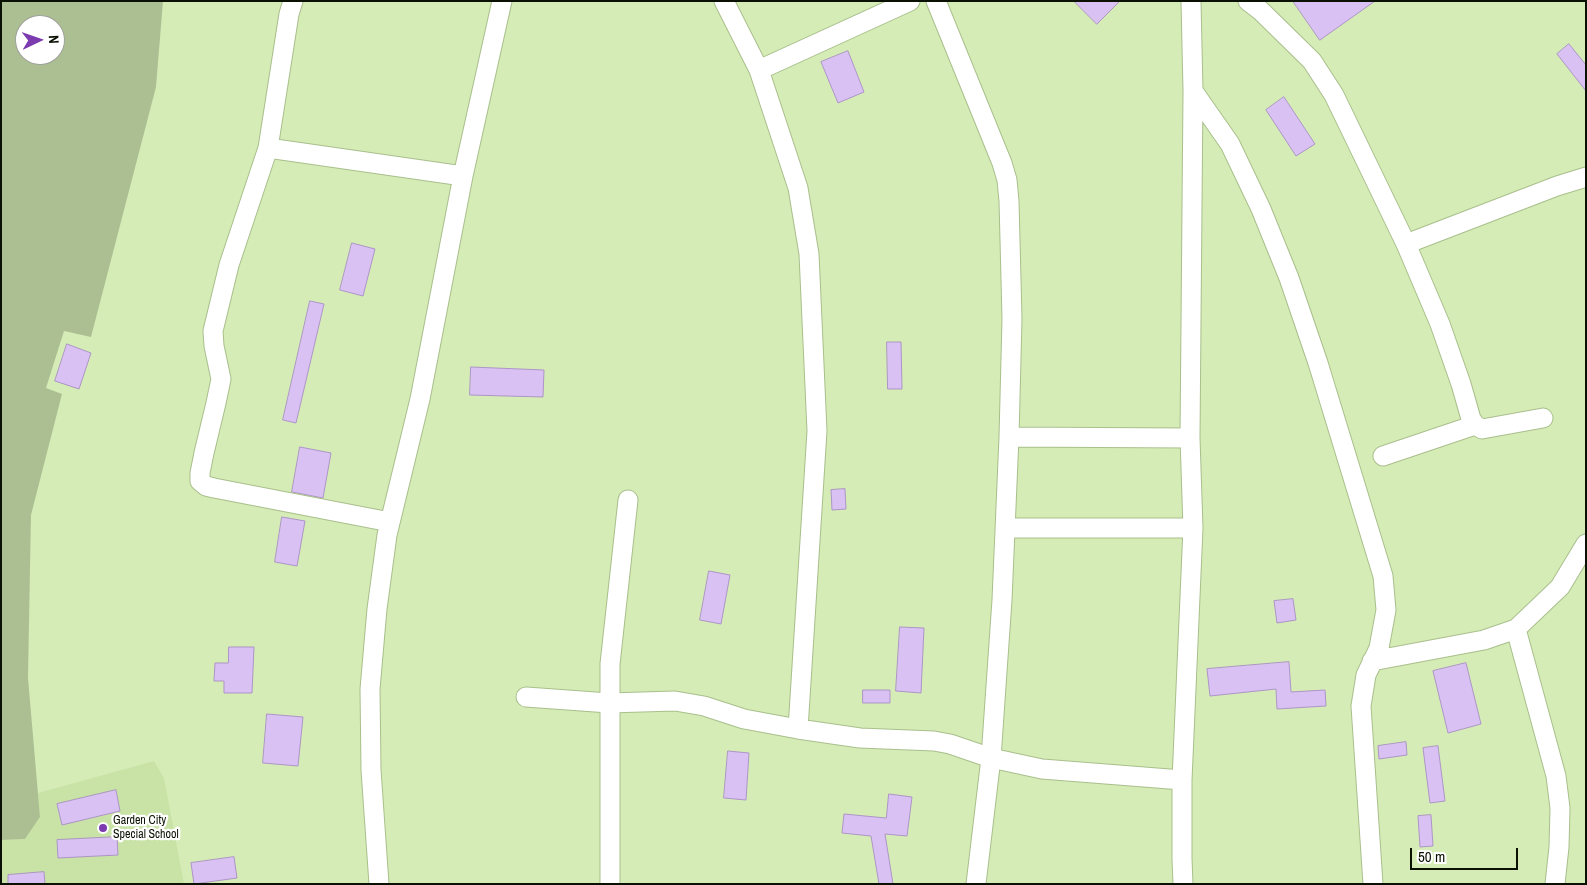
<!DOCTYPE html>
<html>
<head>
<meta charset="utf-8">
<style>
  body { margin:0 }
  #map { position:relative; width:1587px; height:885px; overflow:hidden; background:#d5ecb7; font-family:"Archivo Narrow",sans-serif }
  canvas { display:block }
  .frame { position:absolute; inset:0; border:2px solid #0a1102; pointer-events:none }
  .north { position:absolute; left:15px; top:15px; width:50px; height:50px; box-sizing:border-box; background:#fff; border:1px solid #9da09a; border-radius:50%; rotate:87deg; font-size:14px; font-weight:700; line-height:20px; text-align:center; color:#0a1102 }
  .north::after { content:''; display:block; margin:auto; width:18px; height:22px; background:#7c3baf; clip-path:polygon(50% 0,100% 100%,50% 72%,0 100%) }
  .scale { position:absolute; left:1410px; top:848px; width:108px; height:22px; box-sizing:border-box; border:2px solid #0a1102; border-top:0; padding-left:6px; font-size:15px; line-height:18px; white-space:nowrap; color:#0a1102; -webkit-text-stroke:4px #fff; paint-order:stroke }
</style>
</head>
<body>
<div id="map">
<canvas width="1587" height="885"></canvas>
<div class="frame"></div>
<div class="north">N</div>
<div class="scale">50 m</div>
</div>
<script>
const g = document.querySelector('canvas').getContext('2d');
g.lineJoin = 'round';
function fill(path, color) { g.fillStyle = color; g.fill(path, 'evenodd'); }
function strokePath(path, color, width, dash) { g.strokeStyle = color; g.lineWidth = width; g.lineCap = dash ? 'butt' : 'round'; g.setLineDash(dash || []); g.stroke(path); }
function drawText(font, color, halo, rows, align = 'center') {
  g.font = font + ' "Archivo Narrow",sans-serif'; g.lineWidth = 4.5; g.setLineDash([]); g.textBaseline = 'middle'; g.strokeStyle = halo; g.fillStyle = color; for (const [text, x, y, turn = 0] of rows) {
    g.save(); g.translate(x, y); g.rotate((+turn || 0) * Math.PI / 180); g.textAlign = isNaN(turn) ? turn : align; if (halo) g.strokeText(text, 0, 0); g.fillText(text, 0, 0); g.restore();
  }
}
fill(new Path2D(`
  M 154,761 L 164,778 L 184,884 L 1,884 L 1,840 L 25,839 L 40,817 L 38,793 Z`), '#c9e3a7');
fill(new Path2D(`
  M 1,1 L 163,1 L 156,87 L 91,337 L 64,331 L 46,388 L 62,394 L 31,515 L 28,678 L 40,817 L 25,839 L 1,840 ZM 25,25 L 55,25 L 55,55 L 25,55 Z`), '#acbf92');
const building = new Path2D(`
  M 1074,1 L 1120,1 L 1097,24 Z
  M 1293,1 L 1375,1 L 1320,40 Z
  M 1569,44 L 1586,65 L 1586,91 L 1557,54 Z
  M 848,51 L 864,92 L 838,103 L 821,62 Z
  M 1284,97 L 1315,144 L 1296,156 L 1266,110 Z
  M 352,243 L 375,249 L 363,296 L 340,290 Z
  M 310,301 L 324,304 L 296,423 L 283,420 Z
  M 887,342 L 901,342 L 902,389 L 888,389 Z
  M 67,344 L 91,353 L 79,389 L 55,381 Z
  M 471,367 L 544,370 L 543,397 L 470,395 Z
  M 300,447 L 331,453 L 323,498 L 292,492 Z
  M 845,489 L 846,509 L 832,510 L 831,490 Z
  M 282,517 L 305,521 L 297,566 L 275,562 Z
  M 709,571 L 730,575 L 721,624 L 700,620 Z
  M 1293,599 L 1296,620 L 1277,623 L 1274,601 Z
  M 900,627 L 924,628 L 921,693 L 896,691 Z
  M 229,647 L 254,647 L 252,693 L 224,693 L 224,681 L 214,681 L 215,663 L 228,663 Z
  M 1289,662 L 1291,692 L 1325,690 L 1326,706 L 1277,709 L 1276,689 L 1210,696 L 1207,669 Z
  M 1466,663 L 1481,724 L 1448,733 L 1433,671 Z
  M 863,690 L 890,690 L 890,703 L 863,703 Z
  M 267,714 L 303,717 L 298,766 L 263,763 Z
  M 1406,742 L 1407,755 L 1379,759 L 1378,746 Z
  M 1438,746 L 1445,801 L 1430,803 L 1423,748 Z
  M 728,751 L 749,753 L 746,800 L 724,798 Z
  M 116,790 L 120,811 L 62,825 L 57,804 Z
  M 889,794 L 912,797 L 907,836 L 885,834 L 893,884 L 879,884 L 871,836 L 842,833 L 844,814 L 886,818 Z
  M 1431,815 L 1433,846 L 1420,847 L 1418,816 Z
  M 117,837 L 118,855 L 58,858 L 57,840 Z
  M 234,857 L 237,878 L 194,884 L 191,863 Z
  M 44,872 L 45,884 L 8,884 L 8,875 Z`);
fill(building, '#d9c1f3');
strokePath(building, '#ad95c6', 1);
const minor = new Path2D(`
  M 293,1 L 289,14 L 268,148 L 229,265 L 213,331 L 214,346 L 221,379 L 216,403 L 204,453 L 200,473 L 200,481 L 206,486 L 214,488 L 390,522
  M 724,1 L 759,70 L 798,188 L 809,254 L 817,431 L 798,729
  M 936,1 L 1002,163 L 1007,180 L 1009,201 L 1012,319 L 1009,437 L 1002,600 L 991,758 L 976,884
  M 1248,1 L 1261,11 L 1312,61 L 1334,95 L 1406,244 L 1440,324 L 1461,384 L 1471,419 L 1475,425 L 1482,429 L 1543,418
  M 759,70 L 910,1
  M 1193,91 L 1230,144 L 1261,209 L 1289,278 L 1318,363 L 1383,576 L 1386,610 L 1379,648 L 1366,675 L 1361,706 L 1373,884
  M 268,148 L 463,176
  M 1406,244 L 1557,186 L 1586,177
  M 1009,437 L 1190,438
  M 1383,456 L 1475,425
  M 1005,528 L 1193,528
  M 1372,661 L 1484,640 L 1516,629
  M 526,697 L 609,703 L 675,701 L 704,706 L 744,719 L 798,729 L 860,738 L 934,741 L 950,744 L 991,758 L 1042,769 L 1182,780
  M 379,884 L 371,770 L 370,689 L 377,609 L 387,535 L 420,399 L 463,176 L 502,1
  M 610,884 L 610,664 L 628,500
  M 1183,884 L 1182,859 L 1182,780 L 1193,528 L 1190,438 L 1193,91 L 1191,1
  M 1555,884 L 1559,847 L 1560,808 L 1556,776 L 1516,629 L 1560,587 L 1586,544`);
strokePath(minor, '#a9bf8c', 21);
strokePath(minor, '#fff', 19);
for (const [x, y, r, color] of [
  [103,828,5,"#7c3baf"]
]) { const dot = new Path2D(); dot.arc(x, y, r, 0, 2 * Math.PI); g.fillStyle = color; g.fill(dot); strokePath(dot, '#fff', 2); }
drawText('12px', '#0a1102', '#fff', [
  ["Garden City",113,821],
  ["Special School",113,835]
], 'left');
</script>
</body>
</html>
